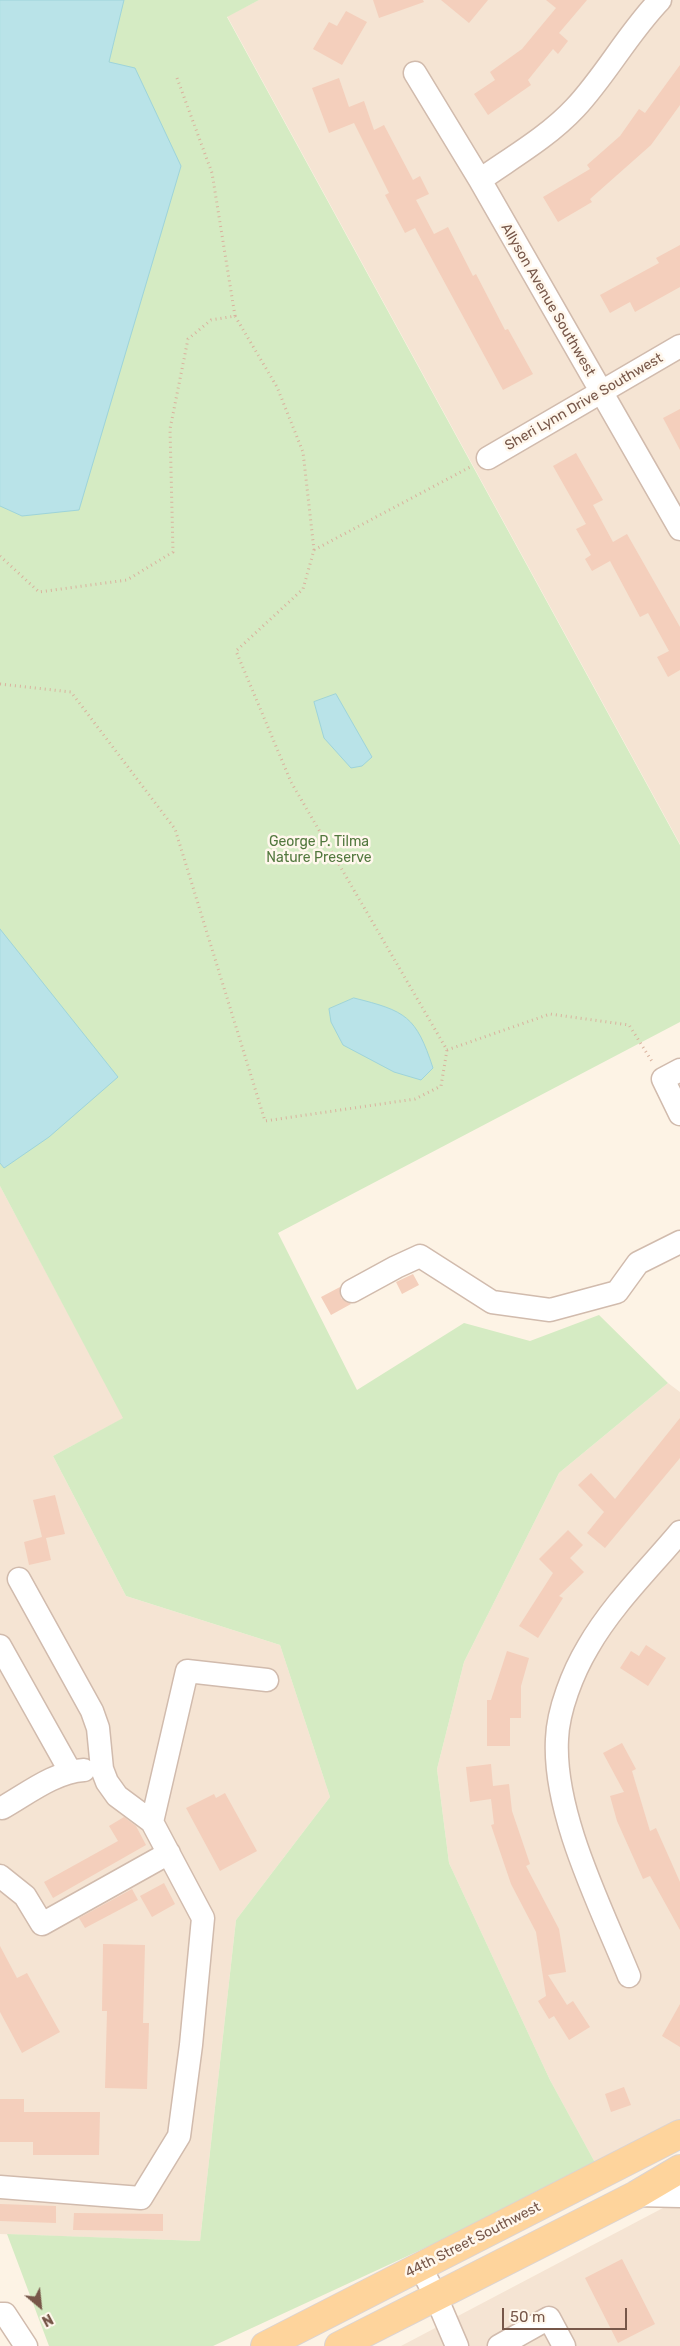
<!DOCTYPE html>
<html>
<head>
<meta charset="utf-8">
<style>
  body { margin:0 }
  #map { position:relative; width:680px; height:2346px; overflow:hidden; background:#fdf3e5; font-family:Rubik,sans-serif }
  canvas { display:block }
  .north { position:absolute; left:15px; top:2281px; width:50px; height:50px; -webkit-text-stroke:4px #fff7ec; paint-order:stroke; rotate:152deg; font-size:14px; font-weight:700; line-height:20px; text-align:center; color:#775749 }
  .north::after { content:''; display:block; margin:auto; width:18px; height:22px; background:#775749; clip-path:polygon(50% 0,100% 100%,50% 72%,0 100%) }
  .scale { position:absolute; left:502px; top:2308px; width:125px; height:22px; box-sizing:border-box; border:2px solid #775749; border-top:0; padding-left:6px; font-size:15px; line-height:18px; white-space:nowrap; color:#775749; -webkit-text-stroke:4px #fff7ec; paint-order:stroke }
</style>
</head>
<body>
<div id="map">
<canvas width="680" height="2346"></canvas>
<div class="north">N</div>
<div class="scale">50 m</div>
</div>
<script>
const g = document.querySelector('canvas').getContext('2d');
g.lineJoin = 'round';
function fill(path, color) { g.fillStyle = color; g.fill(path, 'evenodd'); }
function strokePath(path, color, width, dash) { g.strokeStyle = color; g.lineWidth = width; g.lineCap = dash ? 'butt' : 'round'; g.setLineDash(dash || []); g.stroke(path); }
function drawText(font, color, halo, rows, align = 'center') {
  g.font = font + ' Rubik,sans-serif'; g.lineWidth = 5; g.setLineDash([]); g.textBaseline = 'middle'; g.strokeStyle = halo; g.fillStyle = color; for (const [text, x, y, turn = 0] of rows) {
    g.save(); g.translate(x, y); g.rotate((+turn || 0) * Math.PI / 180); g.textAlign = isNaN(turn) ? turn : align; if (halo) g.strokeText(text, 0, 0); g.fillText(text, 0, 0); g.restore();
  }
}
fill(new Path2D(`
  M 259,0 L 680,0 L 680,844 L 227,16 Z
  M 0,1186 L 124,1418 L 53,1456 L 126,1596 L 280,1645 L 330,1797 L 236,1920 L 200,2241 L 0,2234 Z
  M 668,1383 L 680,1392 L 680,2120 L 598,2168 L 550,2080 L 449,1863 L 437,1769 L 464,1662 L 559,1473 Z
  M 680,2199 L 680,2346 L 401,2346 Z`), '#f5e4d3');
fill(new Path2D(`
  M 0,0 L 259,0 L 227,17 L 680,845 L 680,1022 L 278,1233 L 357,1390 L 464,1323 L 530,1341 L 599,1315 L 668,1383 L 559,1473 L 464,1662 L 437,1769 L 449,1863 L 550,2080 L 598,2168 L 213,2346 L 49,2346 L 7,2234 L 200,2241 L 236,1920 L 330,1797 L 280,1645 L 126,1596 L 53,1456 L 123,1418 L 0,1186 Z`), '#d5ebc3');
const water = new Path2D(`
  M 0,0 L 124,0 L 109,62 L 135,68 L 181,166 L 79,510 L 22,516 L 0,506 Z
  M 336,694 L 372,757 L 362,766 L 351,768 L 324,738 L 314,702 Z
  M 0,929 L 118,1077 L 49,1137 L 4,1168 L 0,1163 Z
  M 354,998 C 406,1011 416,1016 433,1068 L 421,1080 L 394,1072 L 343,1045 L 331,1022 L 329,1009 Z`);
fill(water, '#b9e3e8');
strokePath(water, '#9ed4da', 1);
fill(new Path2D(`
  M 373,0 L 423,0 L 424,2 L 379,18 Z
  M 441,0 L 488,0 L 469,23 Z
  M 546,0 L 587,0 L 559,33 L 568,41 L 558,54 L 553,49 L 528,80 L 531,85 L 488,115 L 474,94 L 495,80 L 490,72 L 522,49 L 556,8 Z
  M 346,11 L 367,22 L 342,65 L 313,49 L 329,22 L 337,26 Z
  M 680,65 L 680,105 L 651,145 L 590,199 L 592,202 L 558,222 L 543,197 L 590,169 L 587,165 L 620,136 L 639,109 L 645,113 Z
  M 339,78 L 349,107 L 364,101 L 374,130 L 384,125 L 413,180 L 420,176 L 429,194 L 416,200 L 434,234 L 448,227 L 473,276 L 476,274 L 505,330 L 508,329 L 533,374 L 503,390 L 415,228 L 405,233 L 385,195 L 389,193 L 354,123 L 329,133 L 312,88 Z
  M 680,245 L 680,287 L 635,312 L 630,302 L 610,313 L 600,295 L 659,263 L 656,258 Z
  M 680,409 L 680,450 L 663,418 Z
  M 576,453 L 603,500 L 593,505 L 613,542 L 627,534 L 680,627 L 680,670 L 668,677 L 657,657 L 669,651 L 648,613 L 640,617 L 610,561 L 592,571 L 585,559 L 591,555 L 576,529 L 586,524 L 553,466 Z
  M 413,1274 L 419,1285 L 402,1294 L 396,1282 Z
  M 340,1287 L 341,1298 L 351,1304 L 331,1315 L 321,1297 Z
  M 680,1418 L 680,1458 L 605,1548 L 587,1533 L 604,1512 L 578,1485 L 591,1473 L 615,1499 Z
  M 55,1495 L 65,1534 L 46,1538 L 51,1560 L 29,1565 L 24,1542 L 42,1537 L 33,1500 Z
  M 568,1530 L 583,1545 L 570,1558 L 584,1572 L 559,1596 L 563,1598 L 538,1638 L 519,1626 L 553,1573 L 539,1559 Z
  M 646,1645 L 666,1658 L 648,1686 L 620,1668 L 631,1651 L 639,1656 Z
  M 507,1651 L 529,1658 L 521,1686 L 521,1718 L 510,1718 L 510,1746 L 487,1746 L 487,1700 L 491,1700 Z
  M 622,1743 L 636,1769 L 632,1771 L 650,1831 L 656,1828 L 680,1882 L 680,1930 L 650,1876 L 643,1879 L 617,1821 L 610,1796 L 624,1792 L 603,1753 Z
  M 491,1764 L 493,1786 L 509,1784 L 512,1811 L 530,1864 L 526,1866 L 559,1929 L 566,1972 L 548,1975 L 567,2005 L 573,2001 L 590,2027 L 569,2040 L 554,2016 L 549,2019 L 538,2001 L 546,1996 L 536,1932 L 511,1884 L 491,1825 L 494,1824 L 491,1799 L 470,1802 L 466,1767 Z
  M 225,1793 L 257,1851 L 220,1871 L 186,1808 L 214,1794 L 216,1798 Z
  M 124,1817 L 136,1826 L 146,1845 L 53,1898 L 44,1882 L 118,1841 L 109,1826 Z
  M 164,1883 L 175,1904 L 152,1917 L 140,1896 Z
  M 132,1889 L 138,1900 L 85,1928 L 79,1918 Z
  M 103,1944 L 145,1945 L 143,2023 L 149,2023 L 147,2089 L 105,2088 L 107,2011 L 102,2011 Z
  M 0,1946 L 17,1978 L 27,1973 L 60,2032 L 22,2053 L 0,2012 Z
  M 680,2004 L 680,2047 L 662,2036 Z
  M 624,2087 L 631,2105 L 611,2112 L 605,2094 Z
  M 0,2099 L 24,2099 L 24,2112 L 100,2112 L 99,2155 L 33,2155 L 33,2142 L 0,2142 Z
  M 0,2204 L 56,2206 L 56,2223 L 0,2221 Z
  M 74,2213 L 163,2214 L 163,2231 L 73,2230 Z
  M 622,2259 L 655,2324 L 618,2343 L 585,2278 Z`), '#f4cfbc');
const minor = new Path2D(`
  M 415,73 L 480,180 L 680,529
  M 480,180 C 511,158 548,137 575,108 C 606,75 628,33 660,0
  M 488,458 L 680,346
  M 680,1070 L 663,1079 L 680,1114
  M 352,1291 L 396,1267 L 420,1256 L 492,1302 L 550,1310 L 617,1292 L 638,1263 L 680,1242
  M 0,1646 L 70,1771
  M 2,1808 C 27,1794 54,1772 84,1770
  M 152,1822 L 187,1671 L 267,1680
  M 0,1876 L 25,1896 L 42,1924 L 169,1853
  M 629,1976 C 601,1907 553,1814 557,1739 C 558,1710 573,1672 588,1647 C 612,1605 649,1569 680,1532
  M 0,2187 L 141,2198 L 179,2136 L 191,2045 L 203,1918 L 152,1822 L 117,1796 L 107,1782 L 102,1769 L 98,1728 L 92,1711 L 19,1579
  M 636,2195 L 680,2196
  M 420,2266 L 436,2297 L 457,2346
  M 0,2314 L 5,2314 L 26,2346
  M 499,2346 L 549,2318 L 564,2346`);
const major = new Path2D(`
  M 265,2346 L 680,2134
  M 339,2346 L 636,2195 L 680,2169`);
strokePath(minor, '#d1bbad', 25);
strokePath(major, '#dcd3d0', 30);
strokePath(new Path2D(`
  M 177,78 L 212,173 L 235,316
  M 314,550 L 472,466
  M 0,556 L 39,592 L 127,580 L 173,552 L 170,429 L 188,339 L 211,320 L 235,316 L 277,387 L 303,452 L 314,550 L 303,589 L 236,651 L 291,782 L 447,1050 L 441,1086 L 415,1099 L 265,1121 L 175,829 L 71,692 L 0,684
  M 447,1050 L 550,1014 L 629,1025 L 653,1063`), '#d9b29e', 3, [1, 4]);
strokePath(minor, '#fff', 22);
strokePath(major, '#fed49c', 28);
drawText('14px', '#775749', '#fff7ec', [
  ["Allyson Avenue Southwest",548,300,60],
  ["Sheri Lynn Drive Southwest",584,402,-30],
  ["44th Street Southwest",473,2240,-27]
]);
drawText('14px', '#52783e', '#fff7ec', [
  ["George P. Tilma",319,842],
  ["Nature Preserve",319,858]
]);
</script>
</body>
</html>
